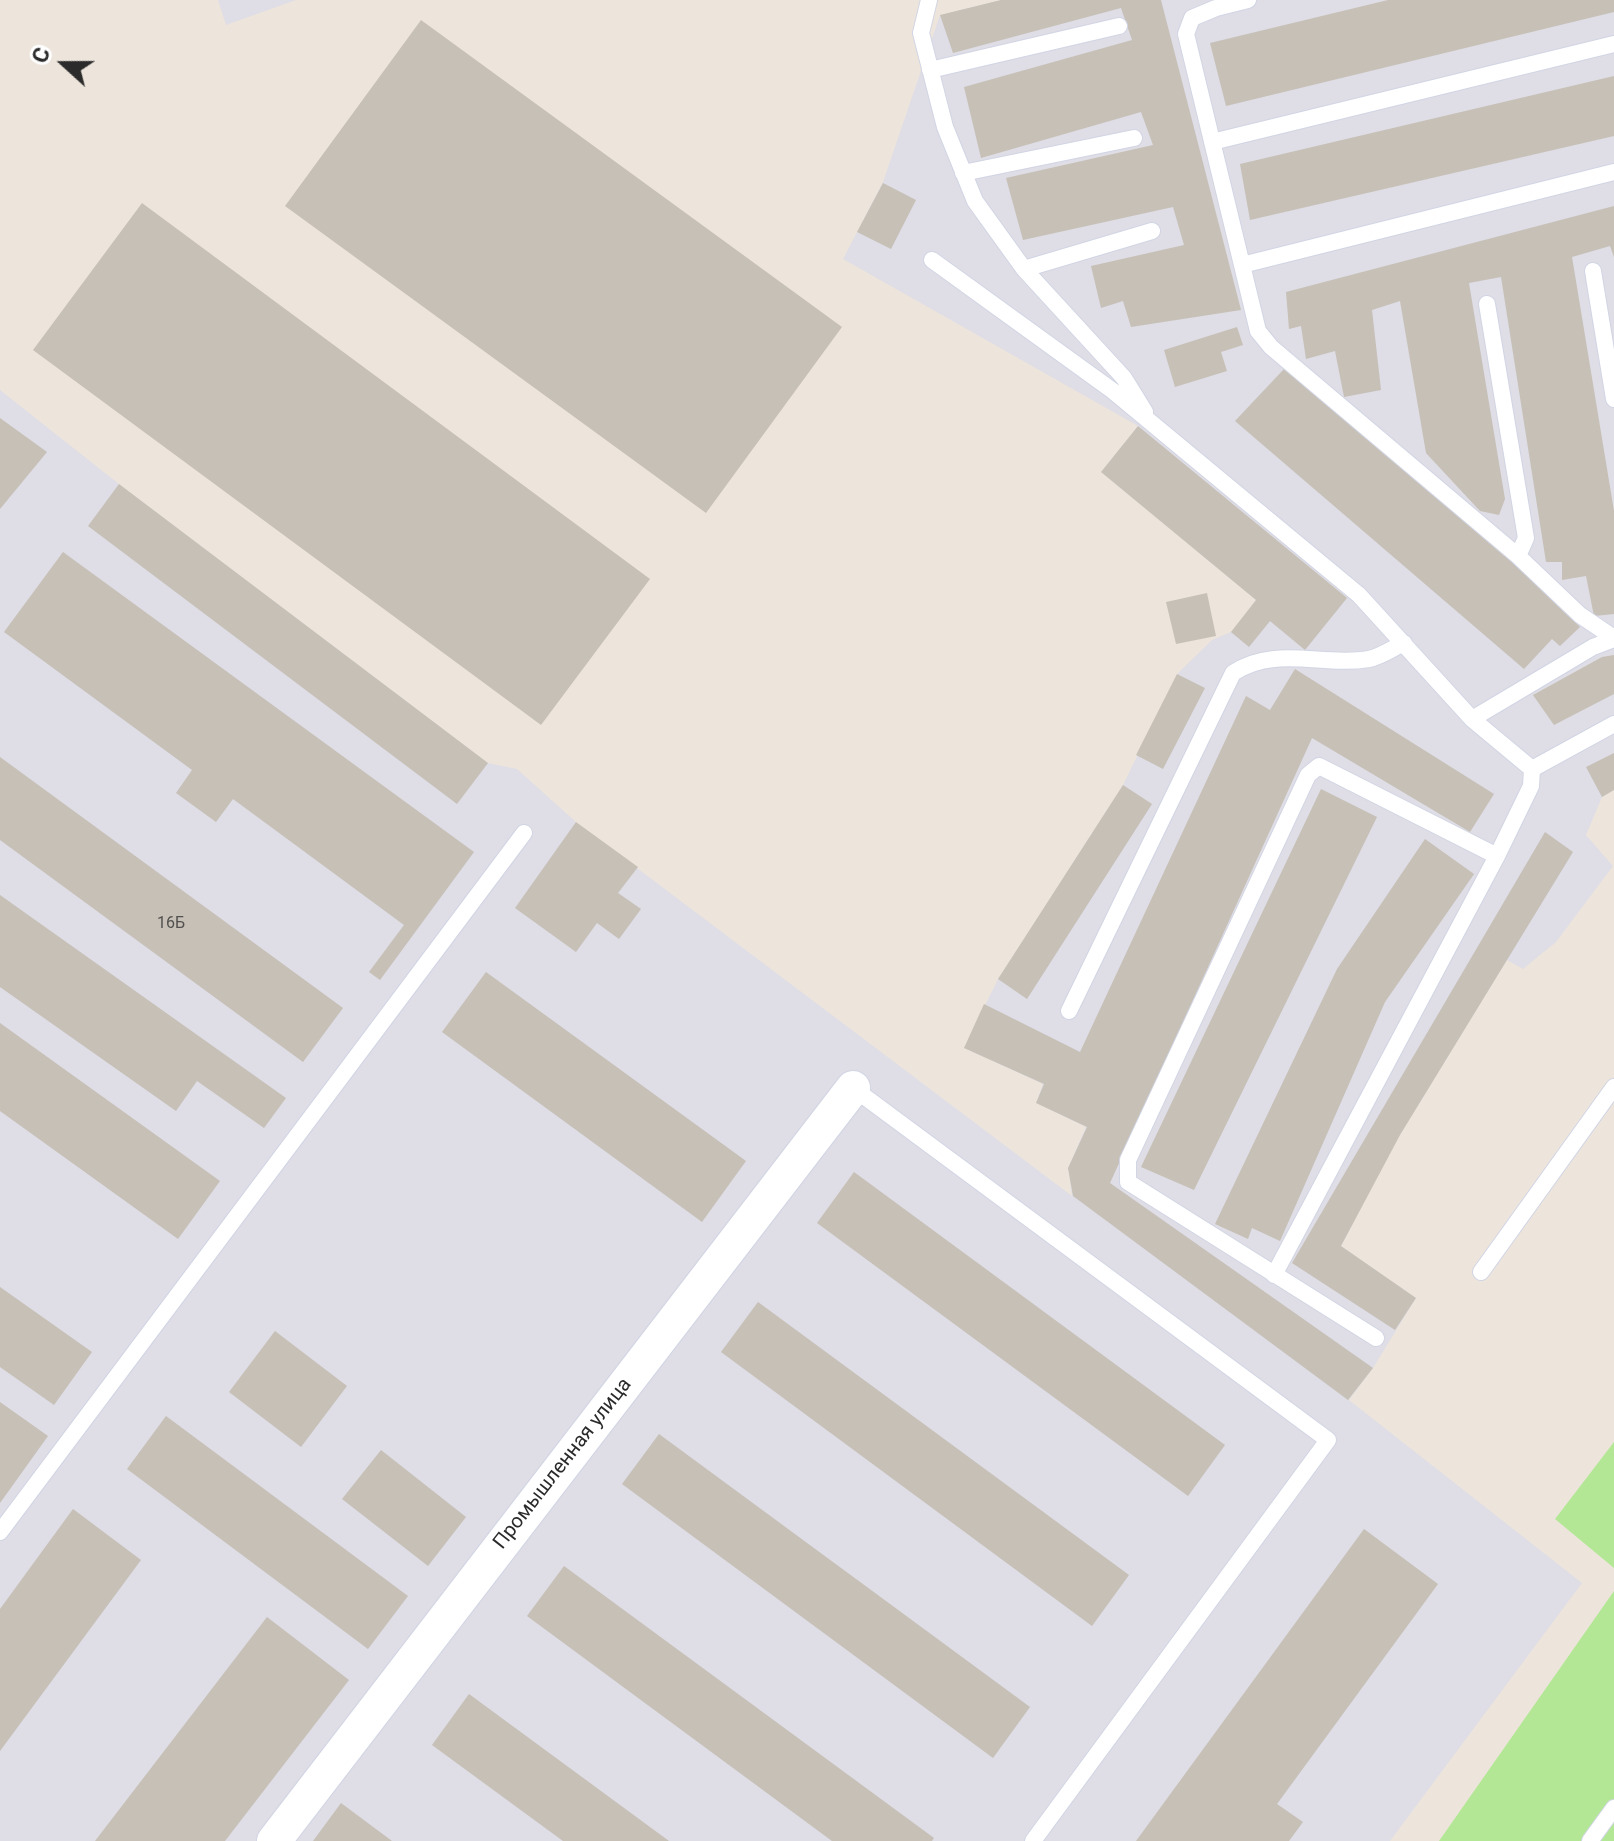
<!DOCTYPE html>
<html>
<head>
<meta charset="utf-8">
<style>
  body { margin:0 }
  #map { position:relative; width:1614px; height:1841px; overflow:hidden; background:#ede5dc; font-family:Roboto,sans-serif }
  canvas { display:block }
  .north { position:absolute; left:24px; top:24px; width:80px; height:80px; -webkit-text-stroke:6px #fff; paint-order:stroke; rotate:291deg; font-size:22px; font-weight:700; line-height:32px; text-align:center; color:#2b2b2b }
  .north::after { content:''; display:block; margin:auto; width:28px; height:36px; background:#2b2b2b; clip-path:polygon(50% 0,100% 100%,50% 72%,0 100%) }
</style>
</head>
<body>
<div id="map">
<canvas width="1614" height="1841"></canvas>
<div class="north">С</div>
</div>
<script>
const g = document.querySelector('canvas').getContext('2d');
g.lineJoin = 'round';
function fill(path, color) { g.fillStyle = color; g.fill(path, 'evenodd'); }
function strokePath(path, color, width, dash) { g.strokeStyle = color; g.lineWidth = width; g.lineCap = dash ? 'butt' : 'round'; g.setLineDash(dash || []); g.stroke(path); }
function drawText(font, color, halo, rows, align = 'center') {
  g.font = font + ' Roboto,sans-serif'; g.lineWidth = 6; g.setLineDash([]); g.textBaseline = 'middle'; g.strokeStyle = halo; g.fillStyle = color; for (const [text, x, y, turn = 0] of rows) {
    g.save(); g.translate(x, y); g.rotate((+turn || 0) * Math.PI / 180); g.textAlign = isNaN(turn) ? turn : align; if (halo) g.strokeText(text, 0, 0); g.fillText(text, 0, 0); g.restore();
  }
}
fill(new Path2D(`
  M 218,0 L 296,0 L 226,25 Z
  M 1001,0 L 1614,0 L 1614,790 L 1602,797 L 1586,835 L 1613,866 L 1556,942 L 1523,969 L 1507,960 L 1400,1135 L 1341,1246 L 1416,1298 L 1373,1368 L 1349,1400 L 1582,1583 L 1390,1841 L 0,1841 L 0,390 L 119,484 L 488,763 L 517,769 L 576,822 L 1072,1196 L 1068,1168 L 1086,1127 L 1036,1103 L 1043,1084 L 964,1048 L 998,979 L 1123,785 L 1177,674 L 1212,640 L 1231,632 L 1256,600 L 1101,472 L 1138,426 L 843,259 L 883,182 L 940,15 Z`), '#dfdde5');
fill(new Path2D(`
  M 1614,1442 L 1614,1568 L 1555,1519 Z
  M 1614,1591 L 1614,1841 L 1439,1841 Z`), '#b3e795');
fill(new Path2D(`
  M 1001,0 L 1161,0 L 1241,310 L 1131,327 L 1123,301 L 1101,308 L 1091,266 L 1184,245 L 1173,207 L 1023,240 L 1006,178 L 1153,145 L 1141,112 L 981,158 L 964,87 L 1132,40 L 1121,8 L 953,53 L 940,15 Z
  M 1388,0 L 1614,0 L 1614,12 L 1226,106 L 1210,43 Z
  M 421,20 L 842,327 L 706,513 L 285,206 Z
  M 1614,76 L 1614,136 L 1250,220 L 1240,164 Z
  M 883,183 L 916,200 L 891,249 L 857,232 Z
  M 142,203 L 650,579 L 541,725 L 33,350 Z
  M 1614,206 L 1614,257 L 1610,246 L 1572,257 L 1614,511 L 1614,614 L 1594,616 L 1586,576 L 1562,580 L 1562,562 L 1546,562 L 1501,277 L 1469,283 L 1505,499 L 1499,515 L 1480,511 L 1426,453 L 1400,301 L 1372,310 L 1381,390 L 1344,397 L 1335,351 L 1306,359 L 1301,326 L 1289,329 L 1286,292 Z
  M 1237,327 L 1243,345 L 1221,352 L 1227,371 L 1175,387 L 1164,350 Z
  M 1284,369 L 1521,570 L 1580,627 L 1560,646 L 1552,639 L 1524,669 L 1235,421 Z
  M 0,418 L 47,452 L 0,509 Z
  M 1138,426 L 1347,598 L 1305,650 L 1270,621 L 1249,647 L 1231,632 L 1256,600 L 1101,472 Z
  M 119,484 L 488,763 L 457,804 L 88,526 Z
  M 63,552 L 474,852 L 380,980 L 369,972 L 404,925 L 233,799 L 216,822 L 176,793 L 192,770 L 4,632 Z
  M 1207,593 L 1216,636 L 1176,644 L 1166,602 Z
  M 1614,655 L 1614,694 L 1554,725 L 1533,695 L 1602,657 Z
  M 1295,669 L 1494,794 L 1470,832 L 1312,738 L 1110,1183 L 1373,1368 L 1348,1400 L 1073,1196 L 1068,1168 L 1087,1127 L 1036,1103 L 1044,1084 L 964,1048 L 984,1004 L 1080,1052 L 1246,696 L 1270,710 Z
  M 1177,674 L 1205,688 L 1163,769 L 1136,755 Z
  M 1614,753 L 1614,790 L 1602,797 L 1586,767 Z
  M 0,757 L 343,1008 L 303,1062 L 0,840 Z
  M 1123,785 L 1152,804 L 1027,999 L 998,979 Z
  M 1321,789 L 1377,817 L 1194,1190 L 1141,1167 Z
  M 576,822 L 638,867 L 618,893 L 641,909 L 619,939 L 597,923 L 576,952 L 515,908 Z
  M 1545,832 L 1573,852 L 1400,1135 L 1341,1246 L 1416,1298 L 1395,1330 L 1292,1263 Z
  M 1425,839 L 1474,874 L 1385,1002 L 1280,1241 L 1252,1228 L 1248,1239 L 1215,1224 L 1337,969 Z
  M 0,895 L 286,1098 L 264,1128 L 197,1081 L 176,1111 L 0,987 Z
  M 486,972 L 746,1161 L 702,1222 L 442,1032 Z
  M 0,1023 L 220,1181 L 178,1239 L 0,1111 Z
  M 854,1172 L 1225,1445 L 1188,1496 L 817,1223 Z
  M 0,1287 L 92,1352 L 54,1405 L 0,1367 Z
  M 758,1302 L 1129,1575 L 1092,1626 L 721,1352 Z
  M 275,1331 L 347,1386 L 301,1447 L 229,1392 Z
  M 0,1402 L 48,1436 L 0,1503 Z
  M 166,1416 L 408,1596 L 368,1649 L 127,1469 Z
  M 659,1434 L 1030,1707 L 993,1758 L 622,1484 Z
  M 381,1450 L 466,1517 L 428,1566 L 342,1499 Z
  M 73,1509 L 141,1560 L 0,1751 L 0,1609 Z
  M 1364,1529 L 1438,1584 L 1277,1804 L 1303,1822 L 1289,1841 L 1136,1841 Z
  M 564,1566 L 934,1838 L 932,1841 L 832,1841 L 527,1616 Z
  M 267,1617 L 349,1680 L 225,1841 L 95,1841 Z
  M 469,1694 L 669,1841 L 563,1841 L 432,1745 Z
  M 341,1803 L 392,1841 L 313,1841 Z`), '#c6c0b7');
const lane = new Path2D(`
  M 929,0 L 921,33 L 945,127 L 975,201 L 1024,269 L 1124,378 L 1145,412
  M 1248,0 L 1216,8 L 1192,18 L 1186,34 L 1258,331 L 1271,347 L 1518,556 L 1580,615 L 1614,638
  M 930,70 L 1119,26
  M 1212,142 L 1614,44
  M 963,173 L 1134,138
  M 932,260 L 1113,391 L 1359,595 L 1472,719 L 1532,769 L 1531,786 L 1497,856 L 1274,1275
  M 1242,265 L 1614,172
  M 1024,269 L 1152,231
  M 1593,271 L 1614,399
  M 1487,304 L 1526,538 L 1518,556
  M 1472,719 L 1593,647 L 1614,639
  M 1532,769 L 1614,724
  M 1069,1011 L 1233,673 C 1275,645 1323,667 1369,659 C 1380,657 1393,648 1404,643
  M 853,1088 L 1328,1440 L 1033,1841
  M 1481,1272 L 1614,1087
  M 1376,1338 L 1128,1182 L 1128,1160 L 1308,775 L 1319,766 L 1497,856
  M 0,1532 L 524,833
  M 1590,1841 L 1614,1808`);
const street = new Path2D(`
  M 274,1841 L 853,1088`);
strokePath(lane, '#d1d5e4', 18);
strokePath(street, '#d1d5e4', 36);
strokePath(lane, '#fff', 16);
strokePath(street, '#fff', 34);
drawText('16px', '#52504e', null, [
  ["16Б",171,924]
]);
drawText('20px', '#2b2b2b', '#fff', [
  ["Промышленная улица",563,1464,-52]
]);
</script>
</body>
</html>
